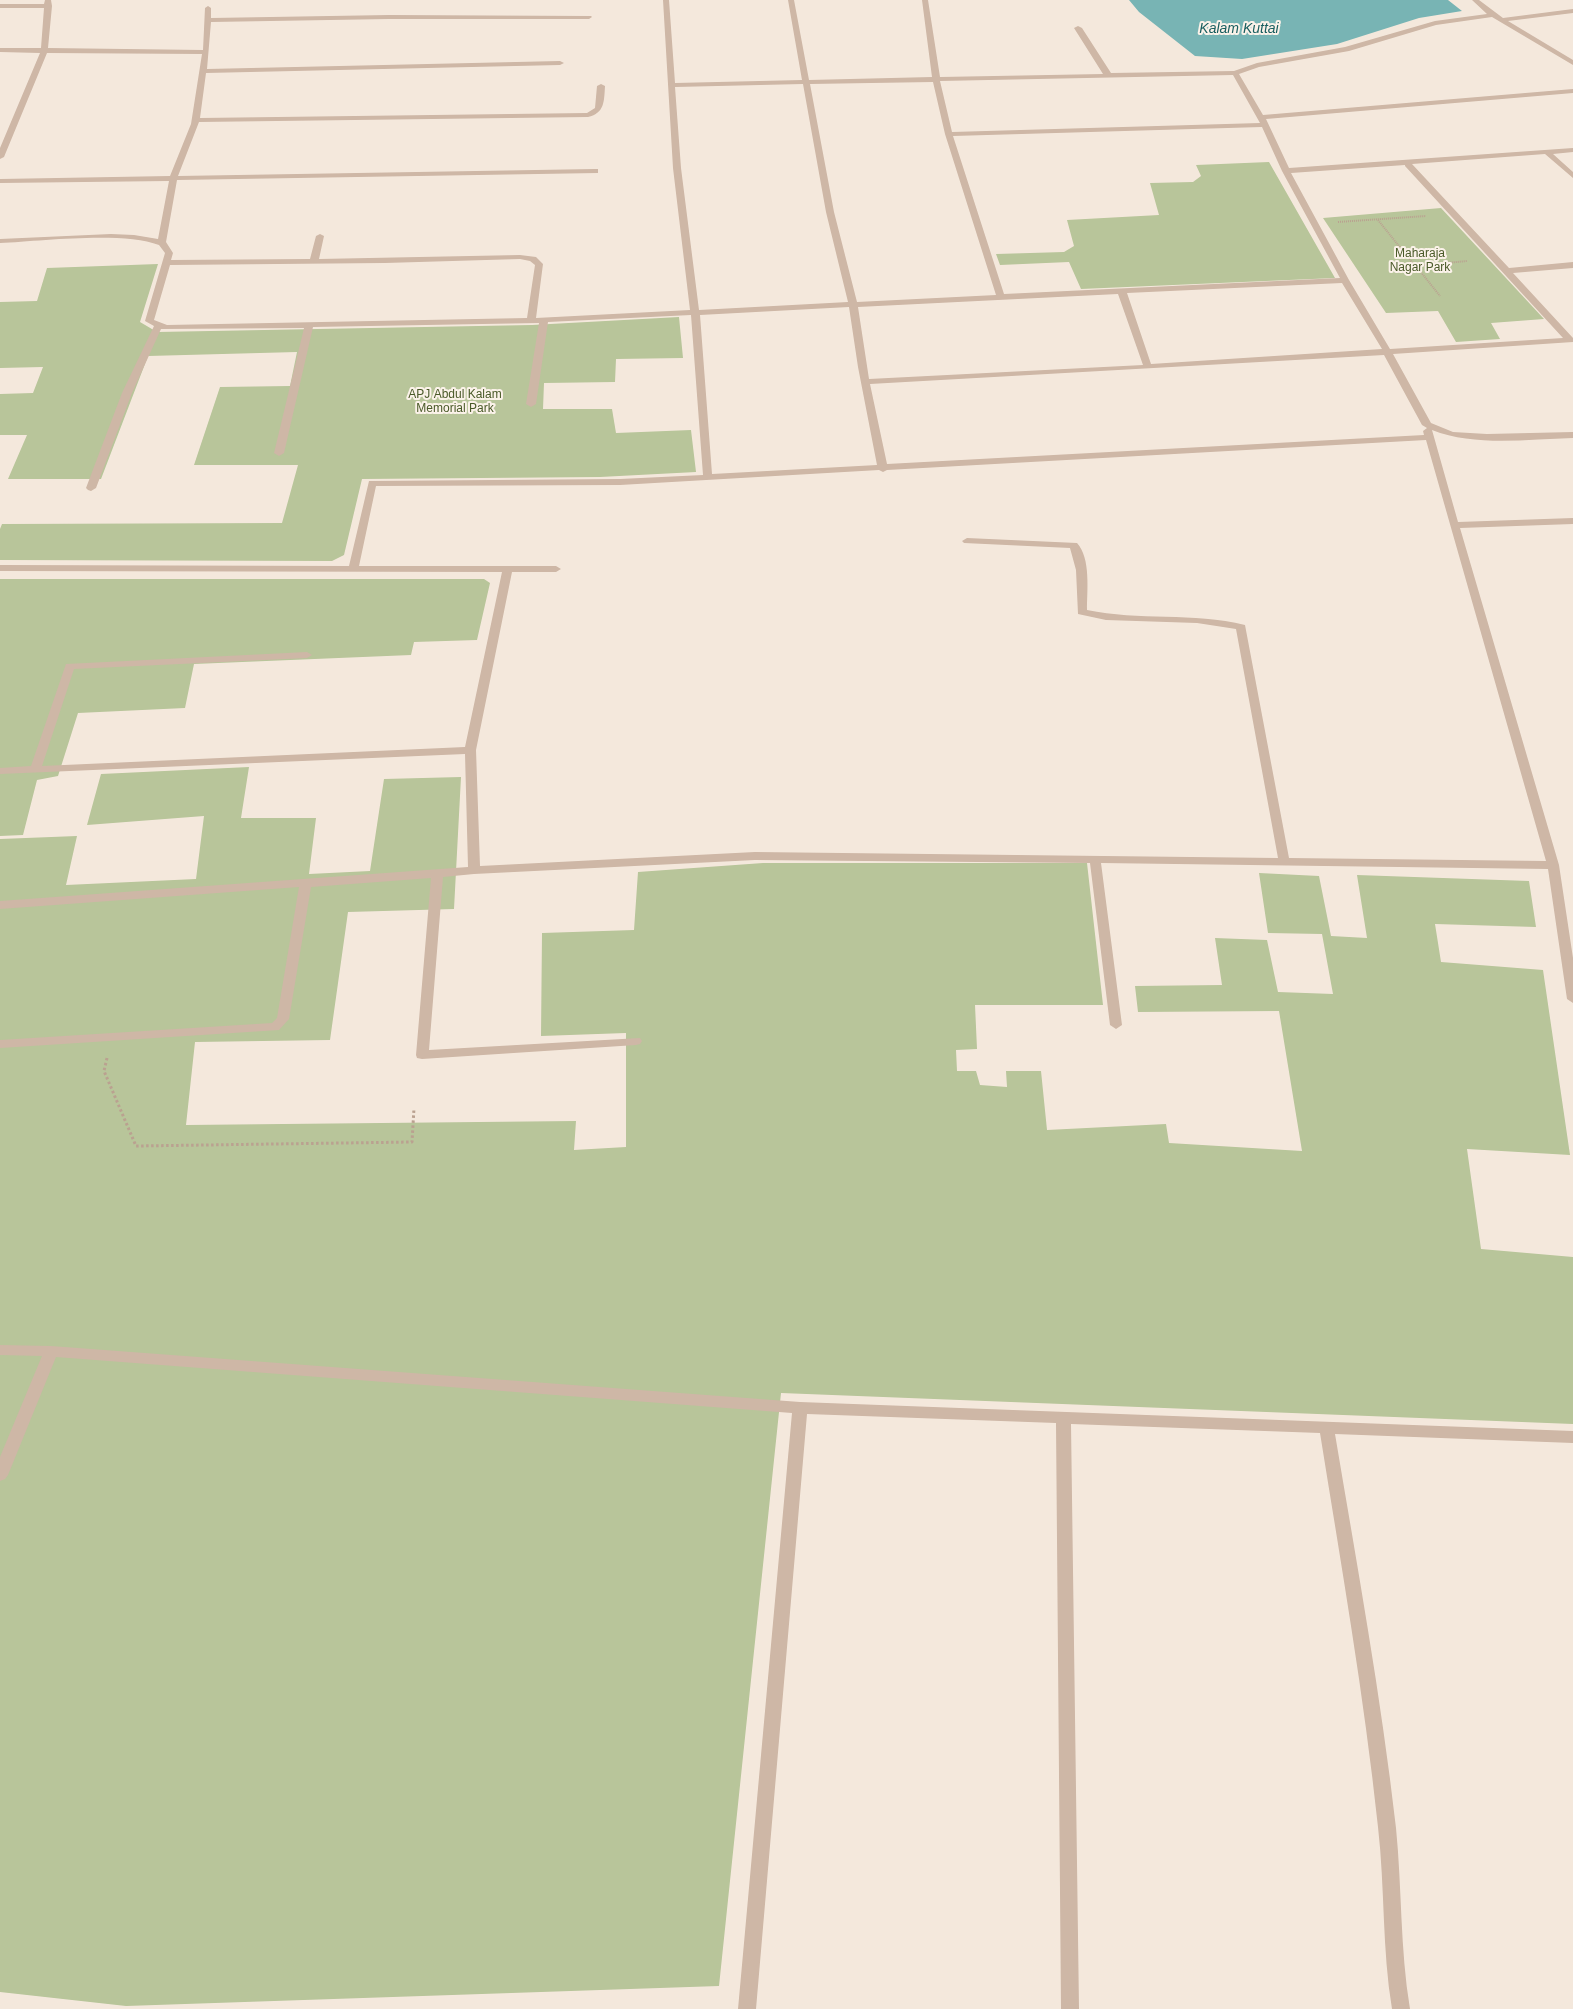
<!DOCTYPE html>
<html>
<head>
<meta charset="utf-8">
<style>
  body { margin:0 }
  canvas { display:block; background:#f4e8dc }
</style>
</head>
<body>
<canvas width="1573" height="2009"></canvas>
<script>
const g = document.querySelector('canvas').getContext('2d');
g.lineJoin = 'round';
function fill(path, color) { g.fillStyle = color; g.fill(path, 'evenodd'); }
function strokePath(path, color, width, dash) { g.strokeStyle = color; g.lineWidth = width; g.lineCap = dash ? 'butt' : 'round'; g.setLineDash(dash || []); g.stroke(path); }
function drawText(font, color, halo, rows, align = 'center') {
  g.font = font + ' Helvetica,sans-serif'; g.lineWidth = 4; g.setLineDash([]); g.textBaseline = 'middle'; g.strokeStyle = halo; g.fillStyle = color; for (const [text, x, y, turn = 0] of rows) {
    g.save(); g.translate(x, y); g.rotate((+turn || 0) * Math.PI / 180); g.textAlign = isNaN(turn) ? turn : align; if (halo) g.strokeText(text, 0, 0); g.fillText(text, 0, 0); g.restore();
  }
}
fill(new Path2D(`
  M 1269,162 L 1335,278 L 1081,289 L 1069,262 L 1000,265 L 996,254 L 1064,252 L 1074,246 L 1067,220 L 1159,215 L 1150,183 L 1193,182 L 1201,176 L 1196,165 Z
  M 1441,208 L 1544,319 L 1491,323 L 1500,339 L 1456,342 L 1438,311 L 1386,313 L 1323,218 Z
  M 158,264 L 140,322 L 157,332 L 532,325 L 679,317 L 683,358 L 616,359 L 615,382 L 544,383 L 543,409 L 612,409 L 616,433 L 691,430 L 696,472 L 600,477 L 362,479 L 344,555 L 332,561 L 0,560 L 0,529 L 2,524 L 282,523 L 298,465 L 194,465 L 220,387 L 290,386 L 297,352 L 148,356 L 101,479 L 8,479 L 27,435 L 0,435 L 0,394 L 33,393 L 43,367 L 0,368 L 0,302 L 37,301 L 47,268 Z
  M 0,579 L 484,579 L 490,583 L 477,640 L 414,642 L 411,655 L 194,664 L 185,708 L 78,713 L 58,776 L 37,780 L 23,835 L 0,836 Z
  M 249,767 L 241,818 L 316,818 L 309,874 L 370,871 L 384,779 L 461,777 L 454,909 L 348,912 L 330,1040 L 195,1042 L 186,1125 L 576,1121 L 574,1150 L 626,1147 L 626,1033 L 541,1036 L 542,933 L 634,930 L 638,872 L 763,863 L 1087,863 L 1103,1005 L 975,1005 L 977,1049 L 956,1050 L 957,1071 L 976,1071 L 980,1085 L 1007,1087 L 1006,1071 L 1041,1071 L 1047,1130 L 1166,1124 L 1169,1143 L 1302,1151 L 1279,1011 L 1138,1012 L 1135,986 L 1222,985 L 1215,938 L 1267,940 L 1278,992 L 1333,994 L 1322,934 L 1268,933 L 1259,873 L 1319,876 L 1331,936 L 1367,938 L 1357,875 L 1529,881 L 1536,927 L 1435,924 L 1441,962 L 1543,970 L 1570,1155 L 1467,1149 L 1481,1249 L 1573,1257 L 1573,1424 L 781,1393 L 719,1986 L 126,2006 L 0,1992 L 0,839 L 77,836 L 66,885 L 196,879 L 204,816 L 87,825 L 101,774 Z`), '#b8c59a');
fill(new Path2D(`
  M 1129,0 L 1448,0 L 1462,11 L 1419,18 L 1337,44 L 1242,59 L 1195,56 L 1139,12 Z`), '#78b4b4');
strokePath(new Path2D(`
  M 1378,220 L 1415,266 L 1467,261
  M 1338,222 L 1426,216
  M 1416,266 L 1440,296`), '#baa190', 2, [1, 1]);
strokePath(new Path2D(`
  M 107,1058 L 104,1071 L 136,1146 L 412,1142 L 414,1108`), '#baa190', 3, [2.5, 2.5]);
fill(new Path2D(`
  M 45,0 L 51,0 L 52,6 L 48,48 L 203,50 L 205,8 L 208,6 L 211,8 L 211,18 L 389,15 L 591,16 L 592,17 L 589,19 L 389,19 L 211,22 L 207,69 L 560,61 L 564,63 L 560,65 L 206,73 L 200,118 L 587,113 L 595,108 L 597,86 L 601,84 L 605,86 C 604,101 605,113 588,117 L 199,122 L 178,176 L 595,169 L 598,169 L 598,173 L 177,180 L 166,242 L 173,253 L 171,260 L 310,259 L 316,236 L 320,234 L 324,236 L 319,259 L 520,255 L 536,257 L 543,264 L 536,318 L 690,310 L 673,168 L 663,0 L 669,0 L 675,83 L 802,80 L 788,0 L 794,0 L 809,80 L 932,77 L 922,0 L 928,0 L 940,77 L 1103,74 L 1074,28 L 1078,26 L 1082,28 L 1111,73 L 1234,71 L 1257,63 L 1345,47 L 1435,21 L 1487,14 L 1472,0 L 1479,0 L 1503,18 L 1573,9 L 1573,13 L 1508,21 L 1573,60 L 1573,65 L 1492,17 L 1436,25 L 1349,51 L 1259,67 L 1239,74 L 1263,115 L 1573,89 L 1573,93 L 1266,119 L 1289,168 L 1573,148 L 1573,152 L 1553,154 L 1573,172 L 1573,178 L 1545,154 L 1412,164 L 1509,268 L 1573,262 L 1573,268 L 1513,273 L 1573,338 L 1573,342 L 1393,354 L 1431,423 L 1453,432 L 1487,434 L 1573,432 L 1573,438 C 1528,439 1475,447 1432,430 L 1458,522 L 1573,518 L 1573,524 L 1460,528 L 1559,865 L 1573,958 L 1573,1003 L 1567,999 L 1548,869 L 1101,863 L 1122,1025 L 1116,1029 L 1110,1025 L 1090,863 L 755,860 L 474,874 L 443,877 L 429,1050 L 640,1038 L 642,1041 L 640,1044 L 636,1045 L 422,1059 L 417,1058 L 416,1055 L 431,878 L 311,887 L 289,1019 L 279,1030 L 0,1048 L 0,1040 L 272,1023 L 277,1018 L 299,887 L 0,909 L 0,901 L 468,867 L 465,754 L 0,774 L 0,768 L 31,766 L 66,664 L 307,652 L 312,655 L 307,658 L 74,669 L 42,766 L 465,747 L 502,572 L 0,571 L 0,565 L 349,566 L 369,481 L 620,479 L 703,475 L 691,315 L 548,322 L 536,404 L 531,407 L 526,404 L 539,323 L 313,327 L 284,453 L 279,456 L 274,453 L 304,328 L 161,329 L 132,393 L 96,488 L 91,491 L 88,490 L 86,488 L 122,393 L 154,326 L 145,321 L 165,253 L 159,245 C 123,231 41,241 0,243 L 0,239 L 111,234 L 134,235 L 158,239 L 169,181 L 0,183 L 0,179 L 170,176 L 191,124 L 202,54 L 47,53 L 4,157 L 0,159 L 0,148 L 40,53 L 0,52 L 0,48 L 41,48 L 44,8 L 0,8 L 0,4 L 44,4 ZM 1233,75 L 1260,123 L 952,132 L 940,81 ZM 933,82 L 945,134 L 996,295 L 857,302 L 834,212 L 810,84 ZM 803,84 L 826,212 L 848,302 L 699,310 L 681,168 L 675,87 ZM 1262,127 L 1282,171 L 1340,278 L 1004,294 L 953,136 ZM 1405,165 L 1405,166 L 1563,338 L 1390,349 L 1349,280 L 1291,173 ZM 520,259 L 530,261 L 535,265 L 527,318 L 167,325 L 154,320 L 170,265 L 385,263 ZM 1342,283 L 1382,349 L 1151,364 L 1127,293 ZM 1118,294 L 1143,365 L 869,379 L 858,307 ZM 849,307 L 858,367 L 877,465 L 712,474 L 700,315 ZM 1384,355 L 1422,425 L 1427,428 L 1423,431 L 1424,435 L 887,464 L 870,384 ZM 1426,440 L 1546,861 L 1289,858 L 1245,625 C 1193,612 1139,621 1087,610 C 1087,591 1091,558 1077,543 L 967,538 L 962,541 L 964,543 L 1070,548 L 1076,570 L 1078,614 L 1106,620 L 1197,623 L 1236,629 L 1278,858 L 755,852 L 480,866 L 476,750 L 512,572 L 556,572 L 561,569 L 556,566 L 359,566 L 376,486 L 620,485 L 879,470 L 883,472 L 887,470 Z
  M 0,1345 L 51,1346 L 800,1402 L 1573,1431 L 1573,1443 L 1335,1434 C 1357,1565 1381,1696 1396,1828 C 1402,1888 1400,1949 1410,2009 L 1392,2009 C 1382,1949 1385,1888 1378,1827 C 1364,1695 1341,1564 1320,1433 L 1071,1424 L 1079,2009 L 1061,2009 L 1056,1423 L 807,1414 L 756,2009 L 738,2009 L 792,1413 L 56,1357 L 8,1475 L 5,1479 L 0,1481 L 0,1457 L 42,1356 L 0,1355 Z`), '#ceb7a6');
drawText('12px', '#4a5a29', '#fbf2e9', [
  ["Maharaja",1420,254],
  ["Nagar Park",1420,268],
  ["APJ Abdul Kalam",455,395],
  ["Memorial Park",455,409]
]);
drawText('italic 14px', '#195e5f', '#fbf2e9', [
  ["Kalam Kuttai",1239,29]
]);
</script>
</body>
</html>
